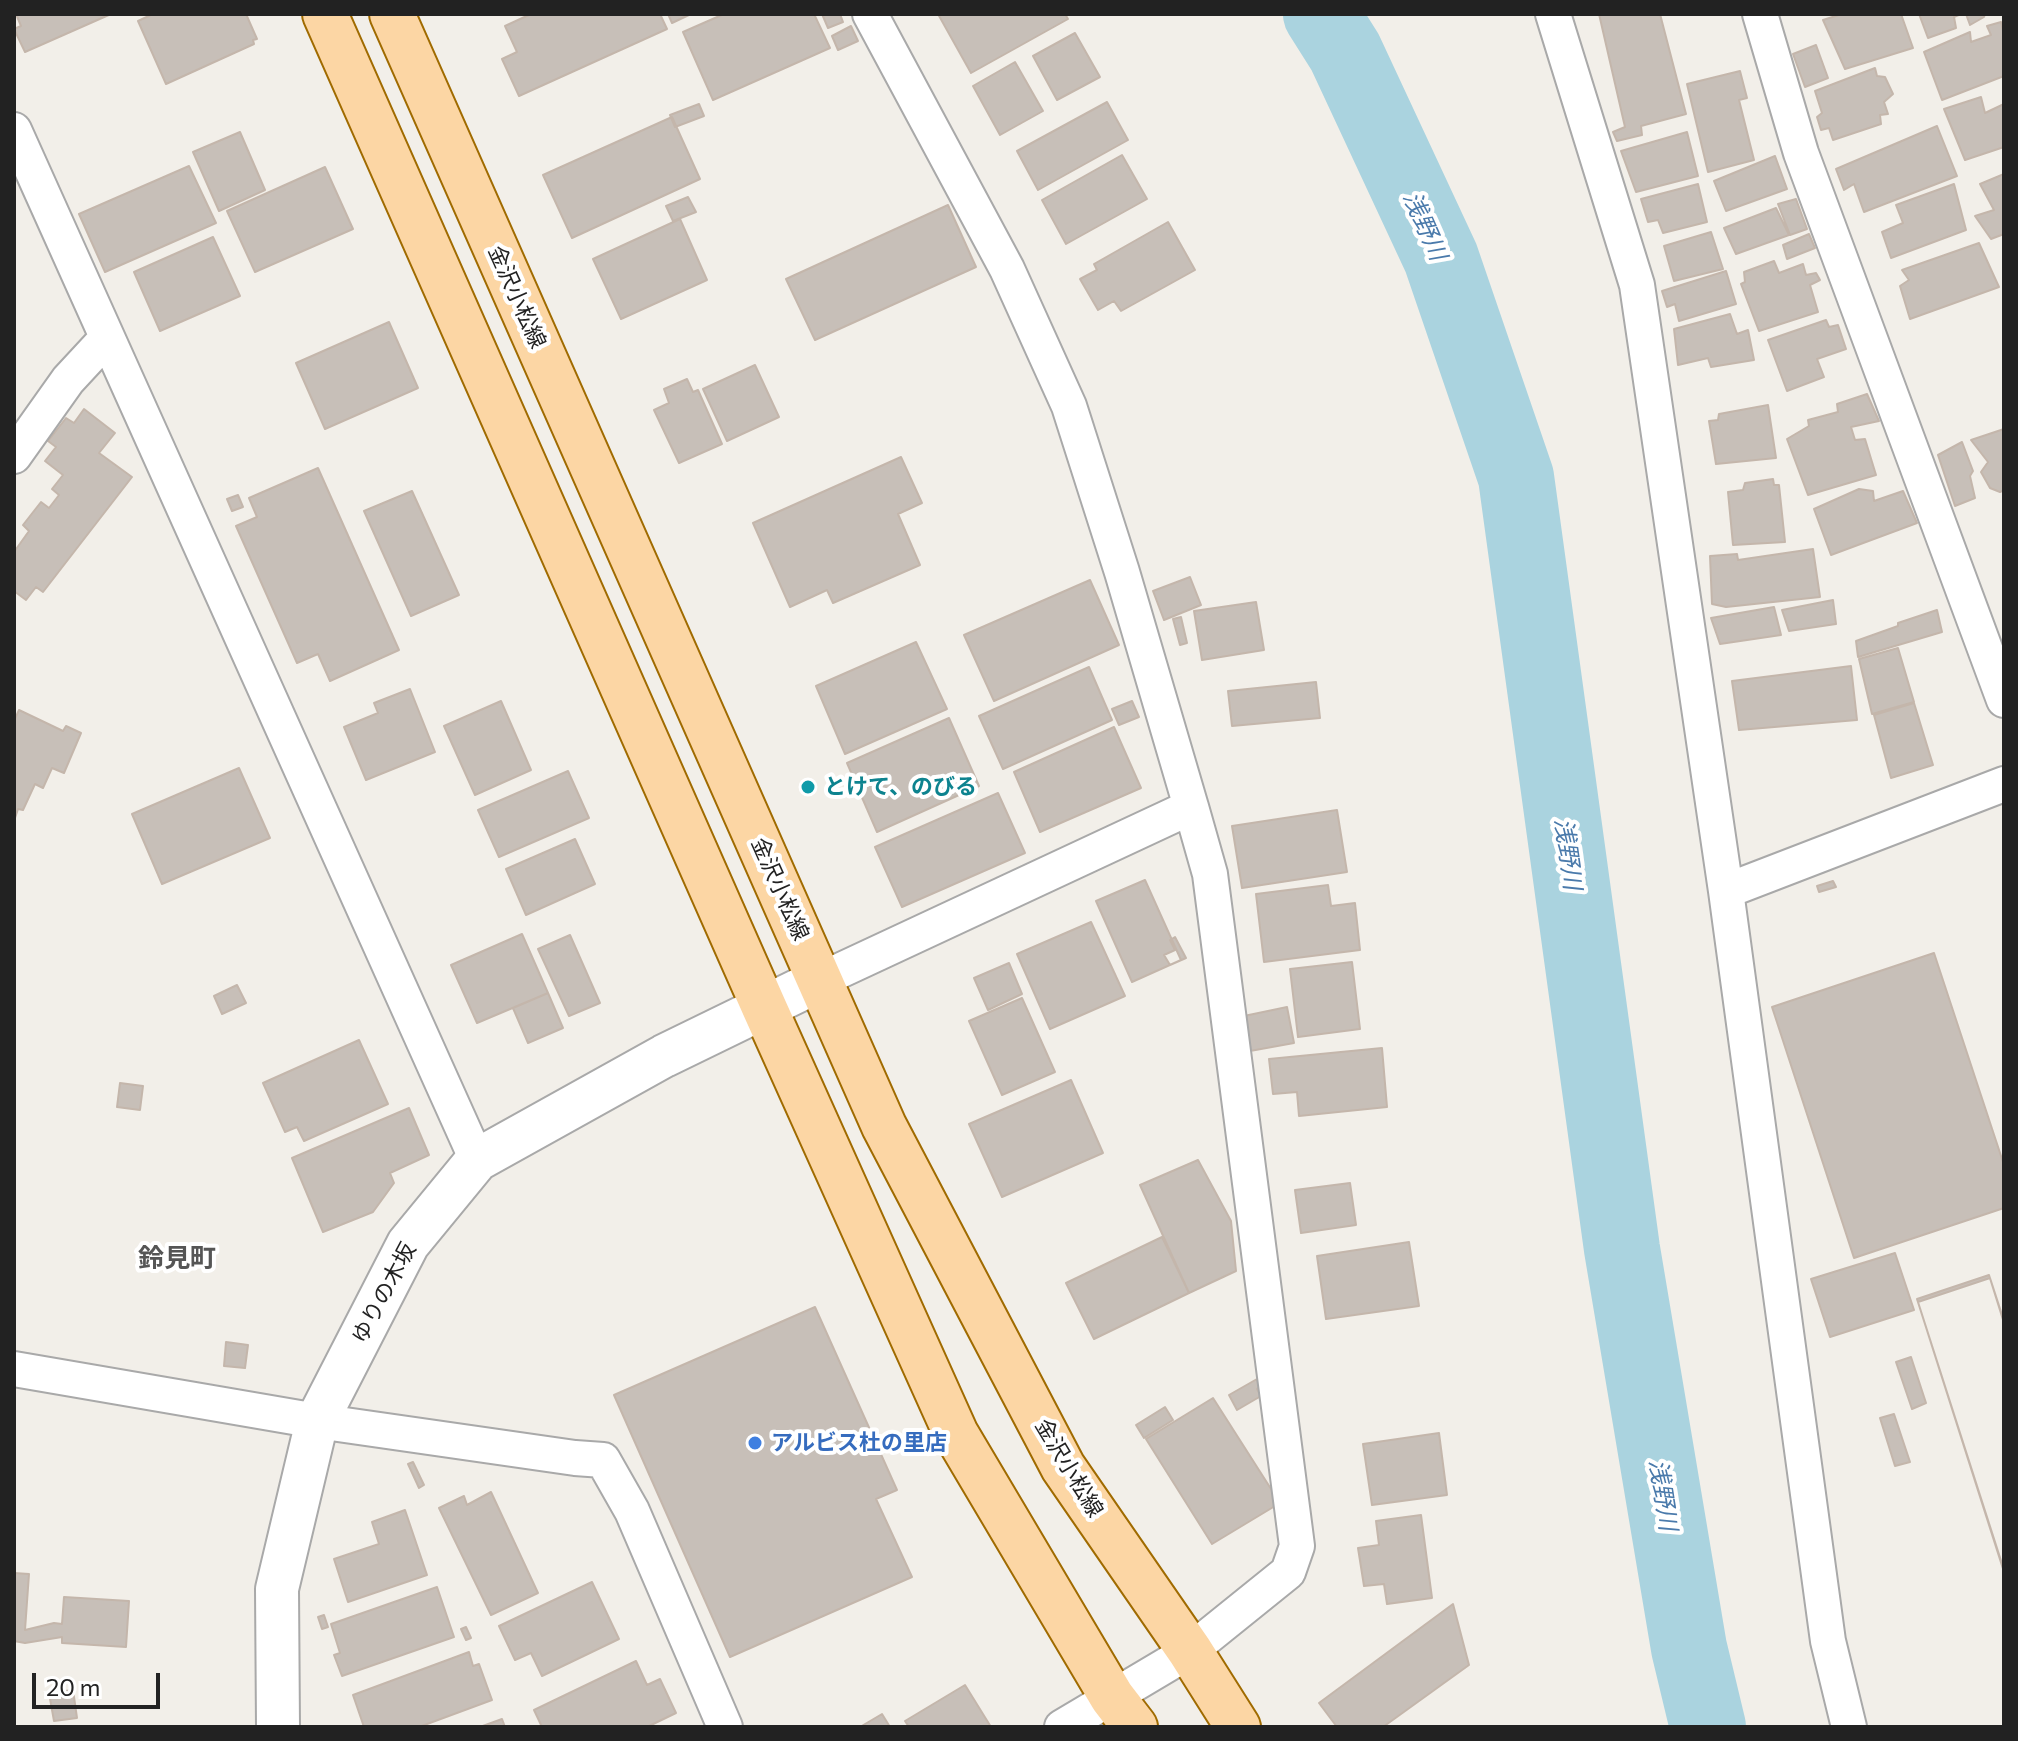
<!DOCTYPE html>
<html>
<head>
<meta charset="utf-8">
<style>
  body { margin:0 }
  #map { position:relative; width:2018px; height:1741px; overflow:hidden; background:#f2efe9; font-family:Commissioner,sans-serif }
  canvas { display:block }
  .frame { position:absolute; inset:0; border:16px solid #222; pointer-events:none }
  .scale { position:absolute; left:32px; top:1673px; width:128px; height:36px; box-sizing:border-box; border:4px solid #222; border-top:0; padding-left:10px; font-size:24px; line-height:28px; white-space:nowrap; color:#222; -webkit-text-stroke:6px #fff; paint-order:stroke }
</style>
</head>
<body>
<div id="map">
<canvas width="2018" height="1741"></canvas>
<div class="frame"></div>
<div class="scale">20 m</div>
</div>
<script>
const g = document.querySelector('canvas').getContext('2d');
g.lineJoin = 'round';
function strokePath(path, color, width, dash) { g.strokeStyle = color; g.lineWidth = width; g.lineCap = dash ? 'butt' : 'round'; g.setLineDash(dash || []); g.stroke(path); }
function fill(path, color) { g.fillStyle = color; g.fill(path, 'evenodd'); }
function drawText(font, color, halo, rows, align = 'center') {
  g.font = font + ' Commissioner,"Noto Sans JP",sans-serif'; g.lineWidth = 8; g.setLineDash([]); g.textBaseline = 'middle'; g.strokeStyle = halo; g.fillStyle = color; for (const [text, x, y, turn = 0] of rows) {
    g.save(); g.translate(x, y); g.rotate((+turn || 0) * Math.PI / 180); g.textAlign = isNaN(turn) ? turn : align; if (halo) g.strokeText(text, 0, 0); g.fillText(text, 0, 0); g.restore();
  }
}
strokePath(new Path2D(`
  M 1321,14 L 1345,52 L 1441,258 L 1516,477 L 1622,1249 L 1689,1648 L 1708,1727`), '#aad3df', 76);
const building = new Path2D(`
  M 16,14 L 111,14 L 25,52 L 14,29 L 21,26 Z
  M 153,14 L 246,14 L 257,39 L 253,40 L 254,44 L 166,84 L 138,21 Z
  M 531,14 L 660,14 L 667,29 L 519,96 L 502,59 L 517,52 L 505,26 Z
  M 668,14 L 691,14 L 672,23 Z
  M 724,14 L 814,14 L 830,48 L 713,100 L 683,32 Z
  M 822,14 L 840,14 L 843,22 L 828,28 Z
  M 938,14 L 1065,14 L 1068,19 L 971,73 Z
  M 1599,14 L 1660,14 L 1686,114 L 1641,126 L 1642,135 L 1617,141 L 1613,132 L 1625,127 Z
  M 1842,14 L 1901,14 L 1913,48 L 1845,69 L 1823,20 Z
  M 1919,14 L 1961,14 L 1954,17 L 1956,28 L 1928,38 Z
  M 1966,14 L 1985,14 L 1984,17 L 1970,25 Z
  M 2001,22 L 2004,35 L 2004,76 L 1942,100 L 1924,52 L 1970,32 L 1971,42 L 1991,35 L 1987,26 Z
  M 851,26 L 858,41 L 838,50 L 832,36 Z
  M 1075,33 L 1100,77 L 1057,100 L 1033,56 Z
  M 1816,45 L 1828,78 L 1805,87 L 1793,54 Z
  M 1015,62 L 1043,111 L 1000,135 L 973,86 Z
  M 1875,68 L 1877,76 L 1885,77 L 1893,94 L 1884,102 L 1888,114 L 1880,115 L 1881,124 L 1833,140 L 1829,128 L 1821,130 L 1817,117 L 1822,113 L 1815,91 Z
  M 1740,71 L 1747,98 L 1739,100 L 1754,160 L 1708,172 L 1687,84 Z
  M 1981,97 L 1985,113 L 2004,104 L 2004,147 L 1965,160 L 1944,109 Z
  M 1107,102 L 1128,140 L 1038,190 L 1017,151 Z
  M 699,104 L 704,116 L 675,127 L 670,115 Z
  M 672,117 L 700,179 L 572,238 L 543,175 Z
  M 1937,126 L 1957,176 L 1864,212 L 1854,184 L 1844,190 L 1836,169 Z
  M 240,132 L 265,190 L 219,211 L 193,152 Z
  M 1687,132 L 1698,176 L 1636,192 L 1621,151 Z
  M 1122,155 L 1147,199 L 1066,244 L 1042,200 Z
  M 1775,156 L 1787,189 L 1726,211 L 1714,181 Z
  M 189,166 L 216,223 L 105,272 L 79,214 Z
  M 325,167 L 353,229 L 255,272 L 227,211 Z
  M 2004,174 L 2004,234 L 1991,239 L 1975,216 L 1994,210 L 1980,184 Z
  M 1698,184 L 1707,222 L 1663,233 L 1658,220 L 1648,222 L 1641,199 Z
  M 1954,184 L 1966,230 L 1891,258 L 1882,232 L 1903,223 L 1896,205 Z
  M 688,197 L 696,212 L 673,221 L 666,206 Z
  M 1796,199 L 1807,229 L 1790,235 L 1778,204 Z
  M 948,205 L 976,267 L 815,340 L 786,279 Z
  M 1776,208 L 1789,235 L 1736,254 L 1724,228 Z
  M 680,219 L 707,280 L 621,319 L 593,259 Z
  M 1168,222 L 1195,270 L 1121,311 L 1114,301 L 1098,310 L 1080,279 L 1097,270 L 1094,264 Z
  M 1711,232 L 1723,269 L 1674,281 L 1664,246 Z
  M 1809,234 L 1815,248 L 1787,259 L 1783,245 Z
  M 213,237 L 240,296 L 160,331 L 134,272 Z
  M 1979,243 L 1999,287 L 1910,319 L 1900,286 L 1909,280 L 1902,270 Z
  M 1774,261 L 1779,273 L 1803,264 L 1806,275 L 1816,273 L 1820,280 L 1810,285 L 1818,312 L 1759,331 L 1741,284 L 1745,282 L 1744,272 Z
  M 1726,271 L 1736,304 L 1679,321 L 1675,304 L 1667,307 L 1662,291 Z
  M 1730,314 L 1737,334 L 1748,330 L 1754,360 L 1711,367 L 1708,358 L 1678,365 L 1674,329 Z
  M 1826,320 L 1829,327 L 1838,325 L 1846,349 L 1817,359 L 1824,377 L 1787,391 L 1768,340 Z
  M 389,322 L 418,388 L 325,429 L 296,363 Z
  M 755,365 L 779,417 L 727,441 L 703,389 Z
  M 687,379 L 693,392 L 698,390 L 722,444 L 679,463 L 654,410 L 669,403 L 664,389 Z
  M 1867,394 L 1879,421 L 1851,427 L 1855,440 L 1865,439 L 1876,475 L 1808,495 L 1787,439 L 1809,426 L 1808,420 L 1838,412 L 1837,404 Z
  M 1768,405 L 1776,458 L 1716,464 L 1709,421 L 1718,420 L 1719,414 Z
  M 84,409 L 115,433 L 99,453 L 132,477 L 43,592 L 36,587 L 26,600 L 14,591 L 14,552 L 29,531 L 23,525 L 41,502 L 49,508 L 59,495 L 52,489 L 63,475 L 45,461 L 56,447 L 48,441 L 66,418 L 74,423 Z
  M 2004,429 L 2004,490 L 2000,492 L 1990,488 L 1981,472 L 1988,462 L 1971,440 Z
  M 1962,442 L 1973,471 L 1970,476 L 1975,498 L 1955,506 L 1938,455 Z
  M 901,457 L 922,503 L 898,514 L 920,565 L 833,603 L 827,590 L 790,607 L 753,523 Z
  M 318,468 L 399,650 L 330,681 L 318,654 L 297,663 L 236,526 L 257,517 L 249,498 Z
  M 1773,479 L 1774,485 L 1779,485 L 1785,542 L 1733,545 L 1728,492 L 1743,490 L 1745,483 Z
  M 1859,489 L 1873,491 L 1874,501 L 1903,491 L 1917,523 L 1831,555 L 1814,509 Z
  M 412,491 L 459,595 L 411,616 L 364,511 Z
  M 238,495 L 243,507 L 232,511 L 227,499 Z
  M 1813,549 L 1820,597 L 1726,607 L 1712,604 L 1710,556 L 1737,554 L 1738,560 Z
  M 1190,577 L 1201,605 L 1164,620 L 1153,591 Z
  M 1090,580 L 1119,645 L 994,701 L 964,635 Z
  M 1833,600 L 1836,624 L 1789,631 L 1782,610 Z
  M 1256,602 L 1264,650 L 1202,660 L 1194,611 Z
  M 1774,607 L 1781,635 L 1720,644 L 1711,618 Z
  M 1937,610 L 1942,632 L 1858,657 L 1856,641 L 1898,626 L 1898,623 Z
  M 1181,617 L 1187,643 L 1180,645 L 1173,619 Z
  M 916,642 L 947,709 L 845,754 L 816,686 Z
  M 1898,648 L 1914,702 L 1872,714 L 1859,659 Z
  M 1851,666 L 1857,720 L 1739,730 L 1732,681 Z
  M 1089,667 L 1112,720 L 1003,769 L 979,716 Z
  M 1316,682 L 1320,718 L 1232,726 L 1228,691 Z
  M 410,689 L 435,752 L 366,780 L 344,727 L 378,713 L 374,703 Z
  M 501,701 L 531,770 L 475,795 L 444,726 Z
  M 1132,701 L 1139,717 L 1119,725 L 1112,709 Z
  M 1914,703 L 1933,765 L 1891,778 L 1874,715 Z
  M 19,710 L 63,731 L 66,726 L 81,733 L 64,773 L 52,768 L 43,788 L 35,784 L 23,810 L 18,809 L 15,818 L 14,721 Z
  M 949,718 L 979,786 L 877,832 L 847,763 Z
  M 1114,727 L 1141,788 L 1040,832 L 1014,772 Z
  M 239,768 L 270,838 L 162,884 L 132,814 Z
  M 568,771 L 589,818 L 499,857 L 478,810 Z
  M 998,793 L 1025,853 L 902,907 L 875,847 Z
  M 1337,810 L 1347,872 L 1242,888 L 1232,826 Z
  M 575,839 L 595,884 L 526,915 L 506,869 Z
  M 1145,880 L 1181,960 L 1132,982 L 1096,901 Z
  M 1833,881 L 1836,887 L 1819,892 L 1817,886 Z
  M 1328,885 L 1331,906 L 1355,903 L 1360,950 L 1264,962 L 1256,894 Z
  M 1091,922 L 1125,996 L 1050,1029 L 1017,954 Z
  M 522,934 L 548,993 L 477,1023 L 451,965 Z
  M 570,935 L 600,1003 L 569,1016 L 538,949 Z
  M 1175,937 L 1186,958 L 1170,965 L 1164,955 L 1175,950 L 1170,940 Z
  M 1934,953 L 2004,1165 L 2004,1208 L 1854,1258 L 1772,1007 Z
  M 1352,962 L 1360,1029 L 1298,1037 L 1290,969 Z
  M 1009,963 L 1022,994 L 988,1010 L 974,978 Z
  M 237,985 L 246,1003 L 222,1014 L 214,996 Z
  M 548,993 L 563,1028 L 528,1043 L 513,1008 Z
  M 1022,998 L 1055,1072 L 1002,1095 L 969,1021 Z
  M 1287,1007 L 1294,1043 L 1250,1051 L 1244,1016 Z
  M 359,1040 L 388,1104 L 304,1141 L 297,1127 L 285,1132 L 263,1083 Z
  M 1382,1048 L 1387,1107 L 1299,1116 L 1297,1092 L 1273,1094 L 1269,1059 Z
  M 1071,1080 L 1103,1153 L 1002,1197 L 969,1124 Z
  M 120,1083 L 143,1086 L 140,1110 L 117,1107 Z
  M 409,1108 L 429,1155 L 390,1173 L 394,1183 L 373,1212 L 323,1232 L 292,1158 Z
  M 1198,1160 L 1231,1221 L 1236,1271 L 1189,1293 L 1140,1185 Z
  M 1350,1183 L 1356,1225 L 1301,1233 L 1295,1190 Z
  M 1162,1237 L 1189,1293 L 1094,1339 L 1066,1283 Z
  M 1409,1242 L 1419,1306 L 1326,1319 L 1317,1256 Z
  M 1895,1253 L 1914,1310 L 1830,1337 L 1811,1279 Z
  M 1989,1275 L 2004,1323 L 2004,1572 L 1917,1299 Z
  M 1990,1278 L 2004,1321 L 2004,1570 L 1918,1302 Z
  M 815,1307 L 897,1490 L 876,1499 L 912,1577 L 730,1657 L 614,1395 Z
  M 226,1342 L 248,1345 L 245,1368 L 224,1366 Z
  M 1911,1357 L 1926,1403 L 1912,1409 L 1896,1362 Z
  M 1257,1379 L 1259,1387 L 1257,1389 L 1261,1396 L 1237,1410 L 1229,1395 Z
  M 1213,1398 L 1280,1503 L 1212,1544 L 1146,1439 Z
  M 1165,1407 L 1173,1420 L 1144,1438 L 1136,1425 Z
  M 1894,1414 L 1910,1462 L 1895,1466 L 1880,1418 Z
  M 1439,1433 L 1447,1495 L 1372,1505 L 1363,1444 Z
  M 413,1462 L 424,1485 L 419,1488 L 408,1464 Z
  M 491,1492 L 538,1593 L 491,1615 L 439,1508 L 464,1496 L 467,1505 Z
  M 405,1510 L 427,1575 L 348,1602 L 334,1559 L 379,1544 L 372,1522 Z
  M 1421,1515 L 1432,1598 L 1387,1604 L 1384,1584 L 1364,1586 L 1358,1548 L 1379,1545 L 1376,1521 Z
  M 14,1573 L 29,1574 L 25,1630 L 54,1623 L 62,1624 L 64,1597 L 129,1601 L 126,1647 L 62,1643 L 62,1637 L 25,1643 L 14,1641 Z
  M 592,1582 L 619,1639 L 542,1676 L 531,1653 L 515,1660 L 499,1626 Z
  M 437,1587 L 454,1637 L 342,1676 L 334,1655 L 340,1653 L 331,1624 Z
  M 1453,1604 L 1469,1665 L 1383,1727 L 1337,1727 L 1319,1703 Z
  M 324,1615 L 328,1627 L 322,1629 L 318,1617 Z
  M 466,1627 L 471,1638 L 466,1640 L 461,1629 Z
  M 469,1652 L 473,1666 L 479,1664 L 492,1700 L 419,1727 L 364,1727 L 353,1695 Z
  M 636,1661 L 647,1685 L 660,1679 L 676,1713 L 647,1727 L 542,1727 L 534,1710 Z
  M 965,1685 L 991,1727 L 909,1727 L 905,1721 Z
  M 73,1690 L 77,1718 L 54,1721 L 49,1693 Z
  M 882,1714 L 890,1727 L 860,1727 Z
  M 502,1719 L 505,1727 L 480,1727 Z`);
fill(building, '#c7bfb8');
strokePath(building, '#c4b6ab', 2);
const minor = new Path2D(`
  M 870,14 L 1007,269 L 1069,406 L 1122,572 L 1191,807
  M 1553,14 L 1637,285 L 1726,891 L 1828,1641 L 1849,1727
  M 1760,14 L 1801,153 L 2004,700
  M 14,130 L 477,1160
  M 14,456 L 68,380 L 106,339
  M 1726,891 L 2004,784
  M 820,980 L 1191,807 L 1210,874 L 1297,1546 L 1288,1572 L 1190,1651 L 1062,1727
  M 14,1369 L 317,1421 L 575,1458 L 603,1460 L 632,1511 L 725,1727`);
const tertiary = new Path2D(`
  M 278,1727 L 277,1589 L 317,1421 L 408,1244 L 477,1160 L 664,1056 L 820,980`);
const primary = new Path2D(`
  M 325,14 L 764,1007 L 956,1434 L 1112,1697 L 1135,1727
  M 392,14 L 884,1126 L 1063,1467 L 1190,1651 L 1238,1727`);
strokePath(minor, '#a9a9a9', 38);
strokePath(tertiary, '#a9a9a9', 46);
strokePath(primary, '#a06b00', 48);
strokePath(minor, '#fff', 34);
strokePath(tertiary, '#fff', 42);
strokePath(primary, '#fcd6a4', 44);
for (const [x, y, r, color] of [
  [808,787,8,"#0f9aa8"],
  [755,1443,8,"#3f7fe0"]
]) { const dot = new Path2D(); dot.arc(x, y, r, 0, 2 * Math.PI); g.fillStyle = color; g.fill(dot); strokePath(dot, '#fff', 3); }
drawText('22px', '#222', '#fff', [
  ["金沢小松線",517,297,66],
  ["金沢小松線",780,889,66],
  ["ゆりの木坂",384,1293,-62],
  ["金沢小松線",1069,1468,59]
]);
drawText('bold 22px', '#0d838f', '#fff', [
  ["とけて、のびる",824,787]
], 'left');
drawText('bold 22px', '#366cbe', '#fff', [
  ["アルビス杜の里店",771,1443]
], 'left');
drawText('italic 24px', '#4a7aab', '#fff', [
  ["浅野川",1425,226,66],
  ["浅野川",1568,854,82],
  ["浅野川",1663,1495,81]
]);
drawText('bold 26px', '#555', '#fff', [
  ["鈴見町",177,1258]
]);
</script>
</body>
</html>
